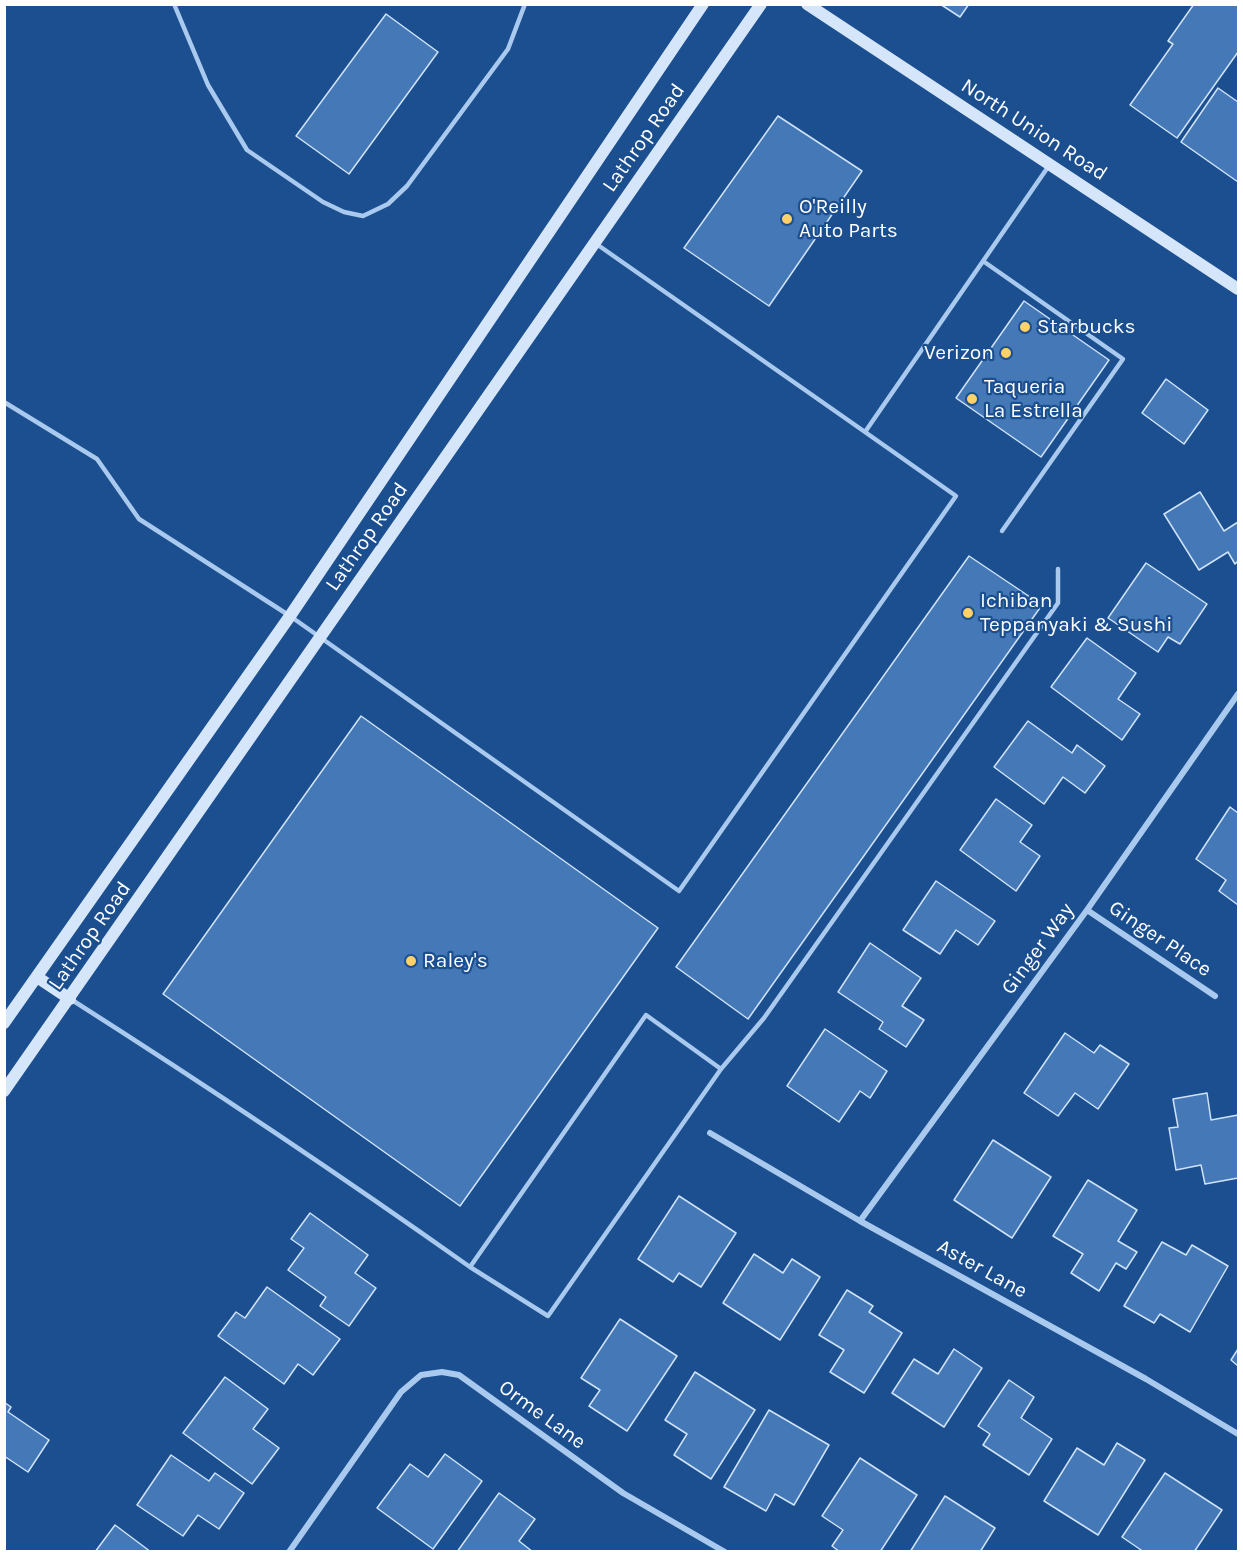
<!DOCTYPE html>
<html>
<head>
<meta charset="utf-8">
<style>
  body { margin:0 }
  #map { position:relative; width:1243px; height:1556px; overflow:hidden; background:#1b4f8f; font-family:Karla,sans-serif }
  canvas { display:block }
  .frame { position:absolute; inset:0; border:6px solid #fff; pointer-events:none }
</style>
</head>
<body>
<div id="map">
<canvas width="1243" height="1556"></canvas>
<div class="frame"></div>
</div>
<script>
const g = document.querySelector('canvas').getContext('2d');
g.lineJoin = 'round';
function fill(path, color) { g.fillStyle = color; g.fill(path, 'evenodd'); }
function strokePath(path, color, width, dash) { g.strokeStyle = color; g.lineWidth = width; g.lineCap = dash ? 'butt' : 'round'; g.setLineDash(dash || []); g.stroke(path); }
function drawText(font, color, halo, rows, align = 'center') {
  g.font = font + ' Karla,sans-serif'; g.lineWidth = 4.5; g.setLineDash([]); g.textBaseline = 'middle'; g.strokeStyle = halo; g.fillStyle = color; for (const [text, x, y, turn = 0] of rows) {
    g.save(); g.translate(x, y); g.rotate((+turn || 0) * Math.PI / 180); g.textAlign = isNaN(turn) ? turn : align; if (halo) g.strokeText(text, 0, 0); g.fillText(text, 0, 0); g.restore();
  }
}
const building = new Path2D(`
  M 940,4 L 969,4 L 960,17 Z
  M 1194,4 L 1238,4 L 1238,52 L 1177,138 L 1130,105 L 1173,44 L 1168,41 Z
  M 386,14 L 438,52 L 349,174 L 296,136 Z
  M 1218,88 L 1238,102 L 1238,182 L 1181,142 Z
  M 778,116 L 862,171 L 769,306 L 684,248 Z
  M 1024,301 L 1109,360 L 1041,457 L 956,398 Z
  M 1166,379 L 1208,410 L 1184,444 L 1142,413 Z
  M 1200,492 L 1224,531 L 1238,522 L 1238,561 L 1235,564 L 1228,552 L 1199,570 L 1164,514 Z
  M 969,556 L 1042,605 L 748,1019 L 676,967 Z
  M 1146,563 L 1207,604 L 1180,644 L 1168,637 L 1158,652 L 1108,618 Z
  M 1087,638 L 1136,673 L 1118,699 L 1140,714 L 1122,740 L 1051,687 Z
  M 361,716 L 658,928 L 460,1206 L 163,994 Z
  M 1028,721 L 1072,753 L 1077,745 L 1105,766 L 1085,793 L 1063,777 L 1044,804 L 994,767 Z
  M 996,799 L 1032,825 L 1020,842 L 1040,856 L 1016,891 L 960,850 Z
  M 1230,807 L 1238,813 L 1238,905 L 1219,891 L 1226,880 L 1196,859 Z
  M 936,881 L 995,921 L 978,945 L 956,930 L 940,954 L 903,930 Z
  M 870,943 L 921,978 L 902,1006 L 924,1020 L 906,1047 L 879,1029 L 883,1022 L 838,992 Z
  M 825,1029 L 887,1071 L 870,1098 L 860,1091 L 839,1122 L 787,1086 Z
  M 1065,1033 L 1094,1053 L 1100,1045 L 1129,1064 L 1098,1109 L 1075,1093 L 1058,1116 L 1024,1093 Z
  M 1207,1093 L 1211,1120 L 1238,1115 L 1238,1178 L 1205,1184 L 1201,1165 L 1176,1170 L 1169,1128 L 1178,1127 L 1173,1099 Z
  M 993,1140 L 1051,1177 L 1012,1238 L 954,1200 Z
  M 1088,1180 L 1137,1210 L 1118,1241 L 1137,1252 L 1126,1269 L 1116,1263 L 1099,1291 L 1071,1273 L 1083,1254 L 1053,1236 Z
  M 679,1196 L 736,1233 L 701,1287 L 679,1273 L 673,1282 L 638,1259 Z
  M 310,1213 L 368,1255 L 355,1273 L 376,1288 L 349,1326 L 320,1306 L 326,1297 L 288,1270 L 304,1248 L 291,1239 Z
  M 1162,1242 L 1186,1255 L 1192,1245 L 1228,1266 L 1190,1332 L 1160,1314 L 1154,1323 L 1124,1306 Z
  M 754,1254 L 783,1273 L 792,1259 L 820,1277 L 780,1340 L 723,1303 Z
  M 267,1287 L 340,1339 L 313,1375 L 298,1364 L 284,1384 L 218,1336 L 236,1312 L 245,1318 Z
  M 847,1290 L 873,1306 L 869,1312 L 902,1333 L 864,1393 L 830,1372 L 844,1350 L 819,1335 Z
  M 620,1319 L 677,1356 L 627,1431 L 589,1406 L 600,1390 L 581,1378 Z
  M 954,1349 L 982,1368 L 944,1427 L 892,1393 L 914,1359 L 938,1374 Z
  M 1238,1349 L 1238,1366 L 1231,1360 Z
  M 695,1372 L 755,1410 L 711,1479 L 674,1455 L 687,1434 L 665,1420 Z
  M 225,1377 L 268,1409 L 253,1429 L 279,1448 L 252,1484 L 183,1433 Z
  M 1009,1380 L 1034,1397 L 1021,1418 L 1052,1439 L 1029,1475 L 983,1445 L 990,1434 L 978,1426 Z
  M 4,1402 L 11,1407 L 8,1412 L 49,1440 L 28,1472 L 4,1456 Z
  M 769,1410 L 829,1445 L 794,1505 L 775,1494 L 766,1511 L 724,1487 Z
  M 1117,1443 L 1145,1460 L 1098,1535 L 1044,1501 L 1077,1448 L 1104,1465 Z
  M 445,1454 L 482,1481 L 433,1549 L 377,1508 L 410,1464 L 428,1477 Z
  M 171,1455 L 209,1481 L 215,1473 L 244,1493 L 219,1529 L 198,1515 L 183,1536 L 137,1505 Z
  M 860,1458 L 917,1495 L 880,1552 L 840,1552 L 832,1546 L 843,1530 L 822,1516 Z
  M 1165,1473 L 1222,1510 L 1194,1552 L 1144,1552 L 1122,1537 Z
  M 499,1493 L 535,1519 L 519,1541 L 533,1552 L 457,1552 Z
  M 945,1496 L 995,1528 L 980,1552 L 910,1552 Z
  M 115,1525 L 151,1552 L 95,1552 Z`);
fill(building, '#4478b7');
strokePath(building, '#cfe3fa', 1.5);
strokePath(new Path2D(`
  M 174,4 L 208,85 L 247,150 L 323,202 L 344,212 L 363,216 L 388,204 L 407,186 L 508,49 L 525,4
  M 595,243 L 865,432 L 1048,167
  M 983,261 L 1123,359 L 1002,531
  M 4,402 L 97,459 L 139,519 L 290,616 L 679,891 L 956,496 L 865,432
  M 72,1000 C 207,1086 340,1175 470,1267 L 646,1015 L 721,1069 L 548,1316 L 470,1267
  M 721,1069 L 764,1018 L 1058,603 L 1058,569`), '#a9c9ee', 4.5);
strokePath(new Path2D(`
  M 1087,910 L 1215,996
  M 710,1133 L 860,1221 L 1146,1379 L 1238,1434
  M 860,1221 L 1087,910 L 1238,694
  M 289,1552 L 401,1392 L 421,1375 L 442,1372 L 459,1375 L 623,1493 L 725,1552`), '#a9c9ee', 6);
strokePath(new Path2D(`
  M 807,4 L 1238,289
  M 37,977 L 70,999
  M 4,1023 L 290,616 L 703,4
  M 4,1091 L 761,4`), '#d6e6fa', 12);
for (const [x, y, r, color] of [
  [787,219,6,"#ffd166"],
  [1025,327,6,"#ffd166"],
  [1006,353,6,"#ffd166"],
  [972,399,6,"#ffd166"],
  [968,613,6,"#ffd166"],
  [411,961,6,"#ffd166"]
]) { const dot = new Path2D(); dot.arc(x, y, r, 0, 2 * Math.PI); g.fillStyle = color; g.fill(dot); strokePath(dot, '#1b4f8f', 2); }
drawText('21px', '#fff', '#1b4f8f', [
  ["North Union Road",1034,130,33],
  ["Lathrop Road",644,138,-55],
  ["Lathrop Road",367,537,-55],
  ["Lathrop Road",90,936,-55],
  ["Ginger Place",1160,939,34],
  ["Ginger Way",1038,949,-54],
  ["Aster Lane",982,1269,29],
  ["Orme Lane",542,1415,36]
]);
drawText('21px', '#fff', '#1b4f8f', [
  ["O'Reilly",799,207],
  ["Auto Parts",799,231],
  ["Starbucks",1037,327],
  ["Verizon",994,353,"right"],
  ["Taqueria",984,387],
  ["La Estrella",984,411],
  ["Ichiban",980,601],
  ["Teppanyaki & Sushi",980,625],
  ["Raley's",423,961]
], 'left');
</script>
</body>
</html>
